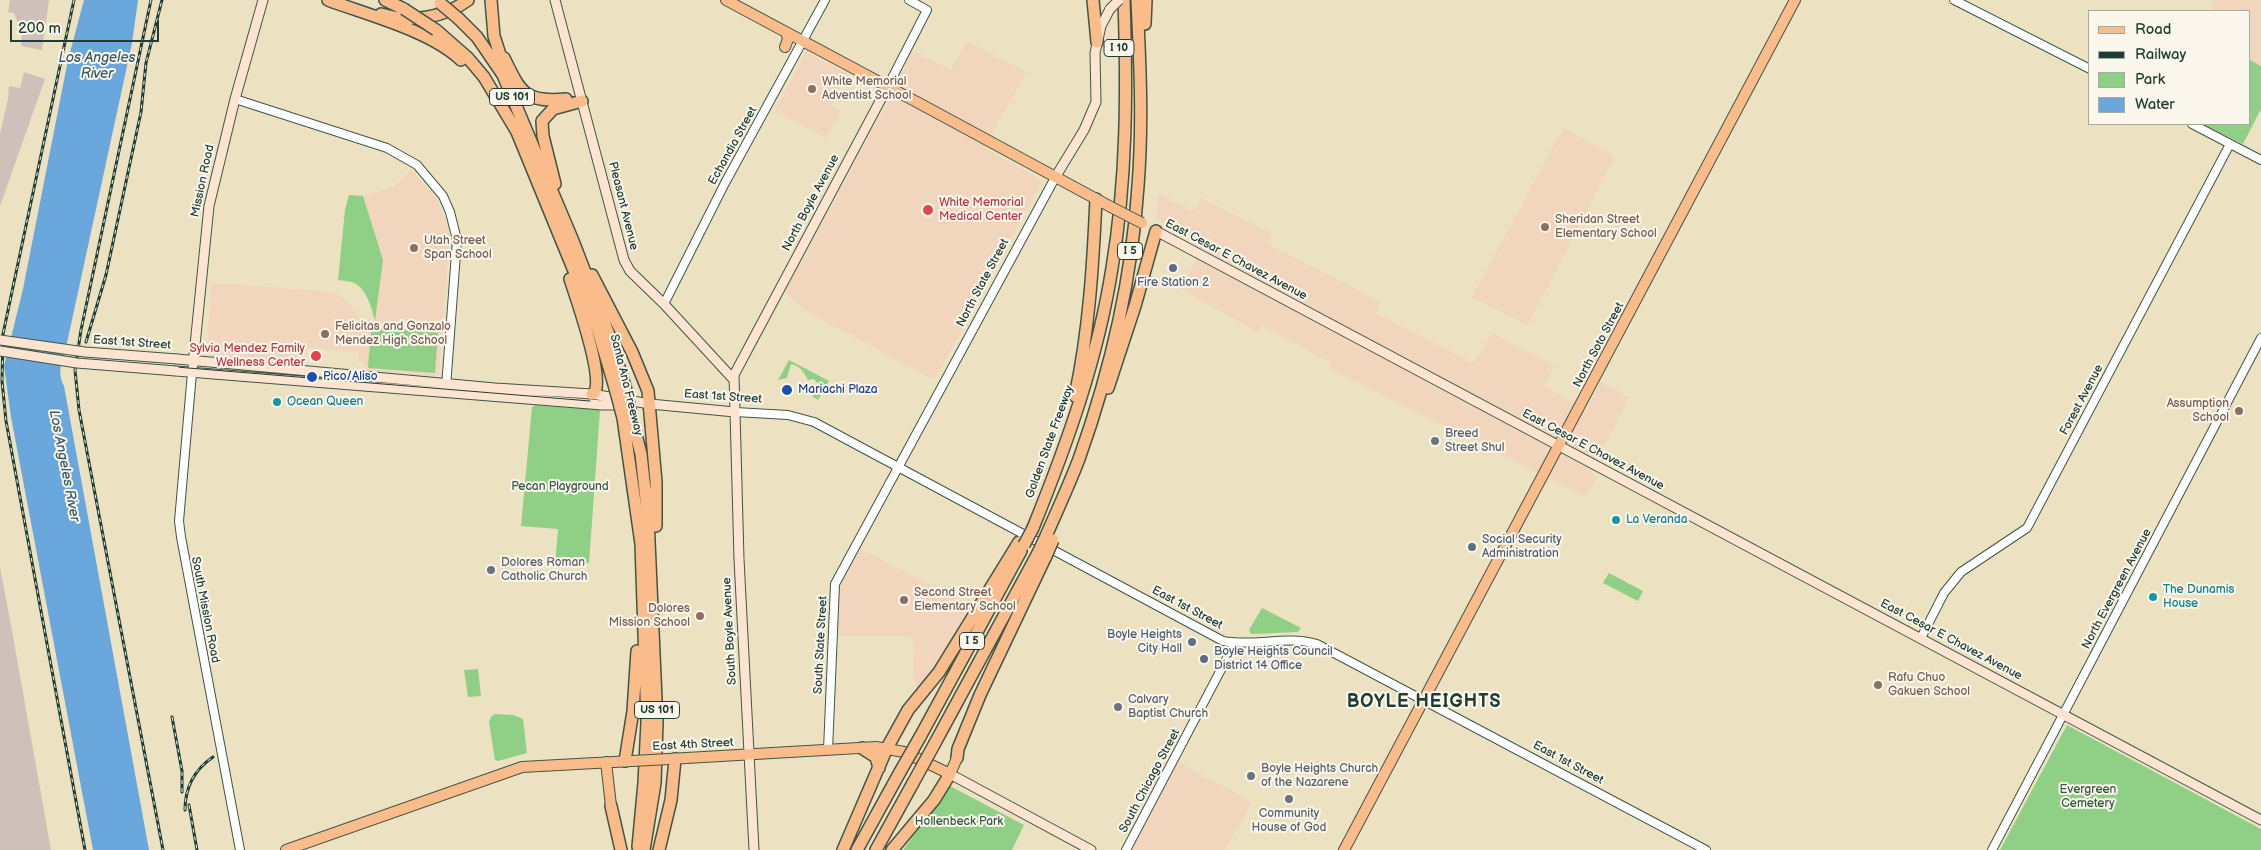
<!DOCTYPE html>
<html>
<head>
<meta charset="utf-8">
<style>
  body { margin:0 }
  #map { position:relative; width:2261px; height:850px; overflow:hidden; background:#ece2c1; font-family:"Balsamiq Sans",sans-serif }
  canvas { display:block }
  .legend { position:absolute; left:2088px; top:10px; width:162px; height:115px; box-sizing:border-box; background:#fbf7ec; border:1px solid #a3ada2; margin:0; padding:6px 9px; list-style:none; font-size:15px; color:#1f3d34 }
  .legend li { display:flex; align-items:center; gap:10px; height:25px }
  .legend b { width:25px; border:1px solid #a3ada2 }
  .scale { position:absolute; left:10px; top:20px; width:149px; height:22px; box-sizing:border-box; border:2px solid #1f3d34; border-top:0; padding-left:6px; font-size:15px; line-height:18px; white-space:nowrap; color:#1f3d34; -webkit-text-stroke:4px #fbf7ec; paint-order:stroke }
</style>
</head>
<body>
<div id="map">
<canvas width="2261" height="850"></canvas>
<ul class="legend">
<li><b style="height:6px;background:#f9bc8a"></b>Road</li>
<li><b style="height:6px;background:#1f3d34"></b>Railway</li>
<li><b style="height:14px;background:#8fcf86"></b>Park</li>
<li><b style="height:14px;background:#6aa7dc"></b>Water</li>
</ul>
<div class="scale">200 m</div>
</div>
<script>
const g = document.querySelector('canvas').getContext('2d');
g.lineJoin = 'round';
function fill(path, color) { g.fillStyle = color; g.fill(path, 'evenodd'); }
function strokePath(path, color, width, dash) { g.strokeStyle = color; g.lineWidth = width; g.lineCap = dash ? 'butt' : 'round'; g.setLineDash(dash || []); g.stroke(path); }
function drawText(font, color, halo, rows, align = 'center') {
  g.font = font + ' "Balsamiq Sans",sans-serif'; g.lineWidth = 4; g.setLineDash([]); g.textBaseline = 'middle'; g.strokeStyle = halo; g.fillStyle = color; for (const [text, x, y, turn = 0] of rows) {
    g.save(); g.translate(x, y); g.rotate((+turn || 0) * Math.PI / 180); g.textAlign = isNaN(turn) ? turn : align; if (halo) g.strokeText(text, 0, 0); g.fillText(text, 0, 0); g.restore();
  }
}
fill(new Path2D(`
  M 2212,0 L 2261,0 L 2261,66 L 2250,60 L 2250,11 L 2214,11 Z
  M 968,41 L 1026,72 L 985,148 L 1039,179 L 1041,183 L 936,377 L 932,379 L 806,311 L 785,292 L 889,100 L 913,50 L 950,70 Z
  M 806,52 L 847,73 L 831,105 L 841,111 L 826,138 L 775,111 Z
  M 1563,128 L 1615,156 L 1528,325 L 1472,297 Z
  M 411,169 L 437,199 L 448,226 L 450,237 L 439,375 L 435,377 L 411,376 L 367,370 L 364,367 L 364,362 L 358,362 L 358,352 L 305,348 L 304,363 L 207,355 L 211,283 L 323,291 L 338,295 L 348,301 L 360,320 L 375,321 L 383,260 L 363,196 L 394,187 Z
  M 1158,193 L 1194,211 L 1201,198 L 1272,233 L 1267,244 L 1381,302 L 1376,313 L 1474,363 L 1492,333 L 1554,366 L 1544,386 L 1586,410 L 1601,382 L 1629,397 L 1591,473 L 1597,477 L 1586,497 L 1330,368 L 1331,363 L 1263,326 L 1259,333 L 1181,289 L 1197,259 L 1195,238 L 1157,219 Z
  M 860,549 L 970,605 L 931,678 L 917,692 L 916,681 L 913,676 L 914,645 L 912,639 L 905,636 L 838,635 L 839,589 Z
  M 1178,762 L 1252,802 L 1225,850 L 1130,850 Z`), '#f1d5bd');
fill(new Path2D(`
  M 10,0 L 49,0 L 42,50 L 21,46 L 22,32 L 14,13 L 8,12 Z
  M 24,72 L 45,79 L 0,206 L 0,134 L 8,99 L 9,86 L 20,88 Z
  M 0,567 L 12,631 L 51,850 L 0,850 Z`), '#cec1ba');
fill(new Path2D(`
  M 2250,60 L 2261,66 L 2261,109 L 2243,144 L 2202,124 L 2250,124 Z
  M 349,195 L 363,196 L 383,260 L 375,321 C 372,309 367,289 354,283 C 350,281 343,281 338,280 L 345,210 Z
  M 371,327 L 438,333 L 435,373 L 368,368 Z
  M 789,360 L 829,381 L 818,400 L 812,396 L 819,391 L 818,383 L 813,379 L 808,380 C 804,372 800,366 791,364 L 787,378 L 778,380 Z
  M 535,405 L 600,410 L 589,563 L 555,567 L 558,529 L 521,526 L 532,407 Z
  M 1609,573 L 1643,591 L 1638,601 L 1603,583 Z
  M 1262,608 L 1301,628 L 1298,632 L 1251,634 L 1249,630 Z
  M 478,669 L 481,696 L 468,697 L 464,670 Z
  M 495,714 L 513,715 L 523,719 L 527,753 L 498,761 L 495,760 L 489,722 L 491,717 Z
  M 2067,725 L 2261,829 L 2261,850 L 2000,850 Z
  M 950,786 L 1024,825 L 1012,850 L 903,850 Z`), '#8fcf86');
fill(new Path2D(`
  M 84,0 L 138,0 L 132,43 L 67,343 C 63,358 56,371 64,386 L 149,850 L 93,850 L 11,417 L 4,366 L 23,289 L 68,60 Z`), '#6aa7dc');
const tertiary = new Path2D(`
  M 1954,0 L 2090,69
  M 888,86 L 927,10 L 909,0
  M 235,99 L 387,148 L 417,165 L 443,196 L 450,212 L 457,240 L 446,387
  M 2192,124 L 2261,160
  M 664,304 L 725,183 L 825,0
  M 192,373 L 179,521 L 181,537 L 240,850
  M 735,412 L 788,415 L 814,422 L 1223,641 C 1254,647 1286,635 1317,644 L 1706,850
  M 1921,638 L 1944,593 L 1961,572 L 2027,528 L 2230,144
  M 828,750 L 835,584 L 1056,176
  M 1126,850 L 1235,643
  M 1992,850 L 2261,338`);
const secondary = new Path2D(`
  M 555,0 L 624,260 L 630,271 L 664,304 L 734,380
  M 1056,176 L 1084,130 L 1096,102 L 1095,53 L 1101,26 L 1110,9
  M 1156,231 L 2261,820
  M 177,359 L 495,388 L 592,394 L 650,404 L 735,412
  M 193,365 L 209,206 L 235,99 L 263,0
  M 176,371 L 602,405 L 624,405
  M 950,774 L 1091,850
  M 754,850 L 739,559 L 734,375 L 888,86`);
const primary = new Path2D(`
  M 726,0 L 913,100
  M 785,47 L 788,39 L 786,32
  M 915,101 L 1111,207
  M 669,759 L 876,747 L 904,752 L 950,774 L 957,758
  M 606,762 L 611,806
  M 286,850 L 522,767 L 632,761
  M 1344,850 L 1795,0`);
const motorway = new Path2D(`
  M 328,0 C 368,15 431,31 461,60
  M 385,0 L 404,9
  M 491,0 L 494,36 L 504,67
  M 1093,0 L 1097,42
  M 381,14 C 410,23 444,18 468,0
  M 459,19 L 477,37 L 503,75 L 573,241 L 608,332 L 625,386
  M 1145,24 L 1146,0
  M 436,30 L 468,58 L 484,77 L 517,132 L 597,327 L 615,388
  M 504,58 C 521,93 525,103 566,99
  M 555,184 L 543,136 L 542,121 L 553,109 L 582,101
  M 592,275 L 632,352 L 648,391 L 656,482 L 656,526
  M 570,279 C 577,300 603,374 595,392 L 592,394
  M 1108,388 L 1135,306 L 1156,231
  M 1075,396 C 1089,331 1093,265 1096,199
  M 623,418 L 641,544 L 647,722 L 644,783 L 638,847
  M 632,419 L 641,454 L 648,518 L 657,722 L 655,783 L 644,850
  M 1033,528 C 1067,444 1098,358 1112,268 C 1127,179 1127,89 1124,0
  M 1046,536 C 1057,511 1069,485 1079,459 C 1110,372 1132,278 1138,186 C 1143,124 1140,62 1137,0
  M 920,737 L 1021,551
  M 935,743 L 1038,553
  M 862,748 L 876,757 L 879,768
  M 957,758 L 958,749 L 980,695 L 1046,556
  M 625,761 L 633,711 L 637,651
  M 611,806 L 621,850
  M 659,850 L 671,800 L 675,759
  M 843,850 L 887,748 L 908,710 L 939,672 L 1019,542
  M 857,850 L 900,772
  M 876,850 L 913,783
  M 892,850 L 934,800 L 950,774`);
strokePath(tertiary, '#3e5649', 10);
strokePath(secondary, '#3e5649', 11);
strokePath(primary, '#3e5649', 12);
strokePath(motorway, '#3e5649', 14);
strokePath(tertiary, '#fff', 8);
strokePath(secondary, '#fde4d0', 9);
strokePath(primary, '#f9bc8a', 10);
strokePath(motorway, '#f9bc8a', 11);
strokePath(new Path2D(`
  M 0,347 L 91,360 L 590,401`), '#1f3d34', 1);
const rail = new Path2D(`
  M 74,0 L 3,334 L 2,381 L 6,421 L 85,850
  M 151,0 L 81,330 L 75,370 L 79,410 L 163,850
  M 86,342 L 106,275 L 141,112 L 146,63 L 162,0
  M 172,717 L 182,771 L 182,792
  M 189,805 L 197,850
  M 185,810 C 185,787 194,770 213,757`);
strokePath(rail, '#1f3d34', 3);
strokePath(rail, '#fbf7ec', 1, [4]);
const secondaryBridge = new Path2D(`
  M 1110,9 L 1119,0
  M 0,340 L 85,352 L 177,359
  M 0,351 L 77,363 L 176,371`);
const primaryBridge = new Path2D(`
  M 1111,207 L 1142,223
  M 632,761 L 669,759`);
const motorwayBridge = new Path2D(`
  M 440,3 L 459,19
  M 404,9 L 436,30
  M 625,386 L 632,419
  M 615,388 L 623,418
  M 1024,545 L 1033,528
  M 1038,553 L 1046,536
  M 1046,556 L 1053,540
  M 900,772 L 920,737
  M 913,783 L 935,743`);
strokePath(secondaryBridge, '#3e5649', 11, []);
strokePath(primaryBridge, '#3e5649', 12, []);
strokePath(motorwayBridge, '#3e5649', 14, []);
strokePath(secondaryBridge, '#fde4d0', 9);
strokePath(primaryBridge, '#f9bc8a', 10);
strokePath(motorwayBridge, '#f9bc8a', 11);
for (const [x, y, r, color] of [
  [812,89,5,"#8d6e63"],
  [928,210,6,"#e0444e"],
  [1545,227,5,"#8d6e63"],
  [414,248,5,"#8d6e63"],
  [1173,268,5,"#5c6f8a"],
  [325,334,5,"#8d6e63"],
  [316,356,6,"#e0444e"],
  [312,377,6,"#1a4fb4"],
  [787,390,6,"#1a4fb4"],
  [277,402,5,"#0f9aa8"],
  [2239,411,5,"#8d6e63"],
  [1435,441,5,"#6b7280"],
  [1616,520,5,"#0f9aa8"],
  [1472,547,5,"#5c6f8a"],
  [491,570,5,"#6b7280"],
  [2153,597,5,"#0f9aa8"],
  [904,600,5,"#8d6e63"],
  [700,616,5,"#8d6e63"],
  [1192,642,5,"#5c6f8a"],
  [1204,659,5,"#5c6f8a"],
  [1878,685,5,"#8d6e63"],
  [1118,707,5,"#6b7280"],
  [1251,776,5,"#6b7280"],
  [1289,799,5,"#6b7280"]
]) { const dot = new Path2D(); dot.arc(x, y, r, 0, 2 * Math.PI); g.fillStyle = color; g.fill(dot); strokePath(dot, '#fbf7ec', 2); }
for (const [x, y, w] of [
  [1119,48,30],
  [512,97,45],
  [1130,251,25],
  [972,641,25],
  [657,710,45]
]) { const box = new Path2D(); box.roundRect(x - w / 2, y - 8.5, w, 17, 4); g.fillStyle = '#fbf7ec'; g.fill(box); strokePath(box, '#1f3d34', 1); }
drawText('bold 11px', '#1f3d34', null, [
  ["I 10",1119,48],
  ["US 101",512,97],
  ["I 5",1130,251],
  ["I 5",972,641],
  ["US 101",657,710]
]);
drawText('12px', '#785e54', '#fbf7ec', [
  ["White Memorial",822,82],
  ["Adventist School",822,96],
  ["Sheridan Street",1555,220],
  ["Elementary School",1555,234],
  ["Utah Street",424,241],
  ["Span School",424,255],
  ["Felicitas and Gonzalo",335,327],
  ["Mendez High School",335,341],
  ["Assumption",2229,404,"right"],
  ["School",2229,418,"right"],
  ["Second Street",914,593],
  ["Elementary School",914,607],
  ["Dolores",690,609,"right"],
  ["Mission School",690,623,"right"],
  ["Rafu Chuo",1888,678],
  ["Gakuen School",1888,692]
], 'left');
drawText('12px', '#1f3d34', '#fbf7ec', [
  ["Echandia Street",733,146,-61],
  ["Mission Road",203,181,-78],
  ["North Boyle Avenue",811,203,-62],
  ["Pleasant Avenue",623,206,76],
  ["East Cesar E Chavez Avenue",1236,260,28],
  ["North State Street",983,283,-62],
  ["East 1st Street",132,343,4],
  ["North Soto Street",1599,345,-62],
  ["Santa Ana Freeway",626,385,76],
  ["East 1st Street",723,397,4],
  ["Forest Avenue",2082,400,-62],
  ["Golden State Freeway",1050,442,-70],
  ["East Cesar E Chavez Avenue",1593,450,28],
  ["North Evergreen Avenue",2117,589,-62],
  ["East 1st Street",1187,608,28],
  ["South Mission Road",205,610,79],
  ["South Boyle Avenue",730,631,-93],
  ["East Cesar E Chavez Avenue",1951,640,28],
  ["South State Street",821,645,-87],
  ["East 4th Street",693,745,-3],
  ["East 1st Street",1568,763,28],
  ["South Chicago Street",1150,781,-62]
]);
drawText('12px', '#be3a42', '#fbf7ec', [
  ["White Memorial",939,203],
  ["Medical Center",939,217],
  ["Sylvia Mendez Family",305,349,"right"],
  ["Wellness Center",305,363,"right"]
], 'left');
drawText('12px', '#4e5e75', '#fbf7ec', [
  ["Fire Station 2",1173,283,"center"],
  ["Social Security",1482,540],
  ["Administration",1482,554],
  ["Boyle Heights",1182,635,"right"],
  ["City Hall",1182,649,"right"],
  ["Boyle Heights Council",1214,652],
  ["District 14 Office",1214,666]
], 'left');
drawText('12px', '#164399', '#fbf7ec', [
  ["Pico/Aliso",323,377],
  ["Mariachi Plaza",798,390]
], 'left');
drawText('12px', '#0d838f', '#fbf7ec', [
  ["Ocean Queen",287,402],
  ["La Veranda",1626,520],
  ["The Dunamis",2163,590],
  ["House",2163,604]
], 'left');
drawText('12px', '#5b616d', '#fbf7ec', [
  ["Breed",1445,434],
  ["Street Shul",1445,448],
  ["Dolores Roman",501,563],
  ["Catholic Church",501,577],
  ["Calvary",1128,700],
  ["Baptist Church",1128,714],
  ["Boyle Heights Church",1261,769],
  ["of the Nazarene",1261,783],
  ["Community",1289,814,"center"],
  ["House of God",1289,828,"center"]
], 'left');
drawText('12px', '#355a44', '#fbf7ec', [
  ["Pecan Playground",560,487],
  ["Evergreen",2088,790],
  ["Cemetery",2088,804],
  ["Hollenbeck Park",959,822]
]);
drawText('italic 14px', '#365d66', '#fbf7ec', [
  ["Los Angeles",97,58],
  ["River",97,74],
  ["Los Angeles River",64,466,79]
]);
g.letterSpacing = '1px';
drawText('bold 18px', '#1f3d34', '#fbf7ec', [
  ["BOYLE HEIGHTS",1424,702]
]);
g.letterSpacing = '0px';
</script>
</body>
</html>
